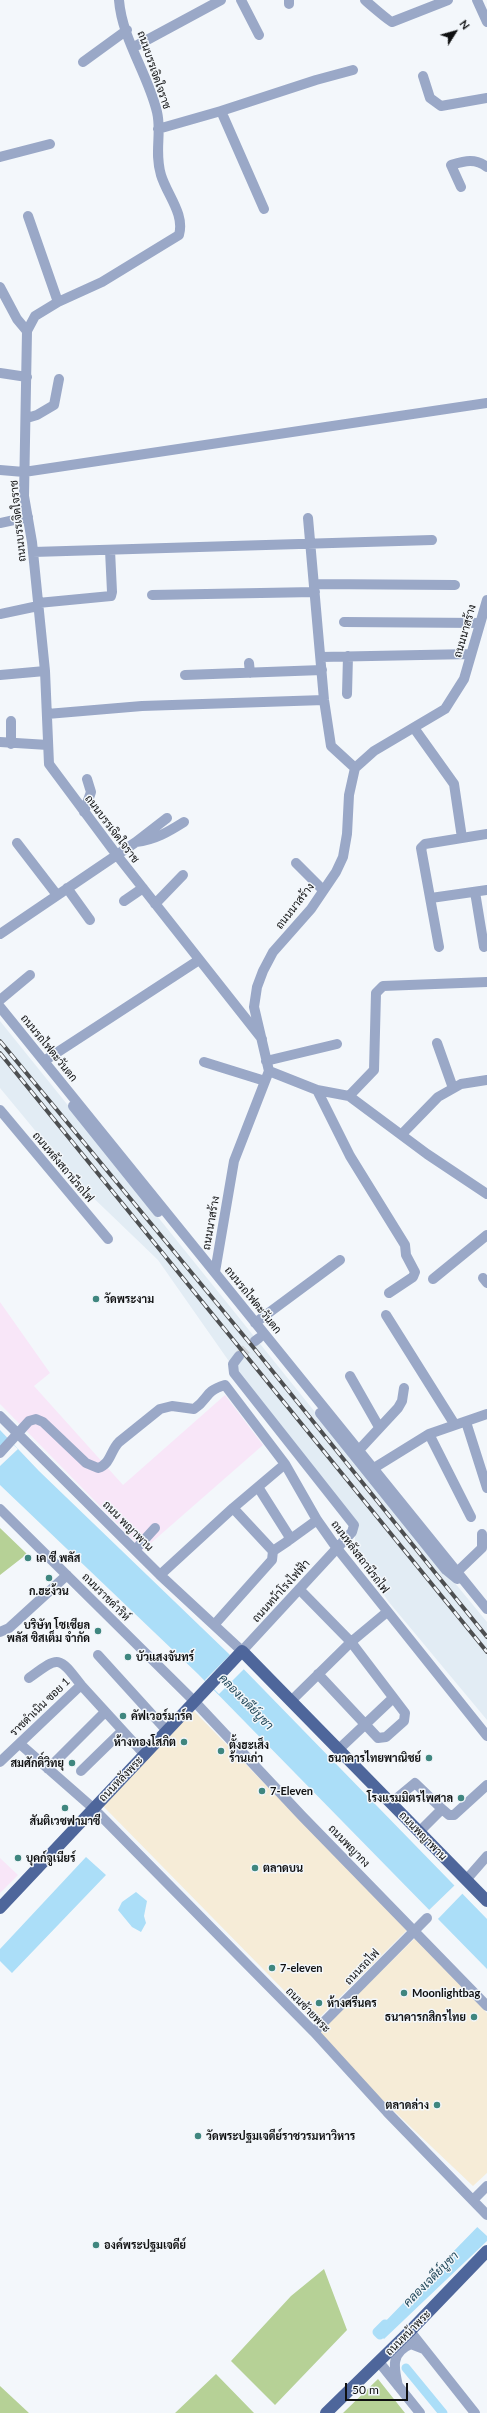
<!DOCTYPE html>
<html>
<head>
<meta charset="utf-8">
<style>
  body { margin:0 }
  #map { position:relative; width:487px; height:2413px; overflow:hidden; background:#f3f7fb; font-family:Lato,sans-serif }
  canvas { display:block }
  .north { position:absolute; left:435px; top:12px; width:40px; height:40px; -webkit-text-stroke:3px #f3f7fb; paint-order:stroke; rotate:53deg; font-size:11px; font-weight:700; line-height:16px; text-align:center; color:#0f1011 }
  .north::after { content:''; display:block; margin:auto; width:14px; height:18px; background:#0f1011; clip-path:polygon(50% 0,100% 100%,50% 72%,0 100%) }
  .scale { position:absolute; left:345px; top:2383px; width:63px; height:18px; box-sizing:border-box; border:2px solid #0f1011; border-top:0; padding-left:5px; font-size:12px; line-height:14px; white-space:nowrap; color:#0f1011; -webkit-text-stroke:3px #f3f7fb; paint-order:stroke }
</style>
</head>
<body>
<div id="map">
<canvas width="487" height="2413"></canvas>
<div class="north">N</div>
<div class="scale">50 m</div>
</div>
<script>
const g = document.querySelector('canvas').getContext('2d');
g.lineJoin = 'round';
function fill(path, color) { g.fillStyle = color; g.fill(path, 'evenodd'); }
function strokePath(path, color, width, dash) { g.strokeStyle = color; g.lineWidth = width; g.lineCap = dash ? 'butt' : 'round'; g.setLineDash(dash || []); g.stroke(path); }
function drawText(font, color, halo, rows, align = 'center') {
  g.font = font + ' Lato,Sarabun,sans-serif'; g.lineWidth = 3; g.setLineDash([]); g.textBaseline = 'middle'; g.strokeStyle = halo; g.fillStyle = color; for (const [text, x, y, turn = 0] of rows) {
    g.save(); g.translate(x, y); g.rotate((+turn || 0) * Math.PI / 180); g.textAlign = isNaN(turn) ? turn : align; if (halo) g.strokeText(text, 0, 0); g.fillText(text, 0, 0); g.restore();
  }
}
fill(new Path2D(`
  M 192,1709 L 407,1930 L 315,2022 L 103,1806 Z
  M 415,1938 L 487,2013 L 487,2173 L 473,2186 L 315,2036 Z`), '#f6ecd7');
fill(new Path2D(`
  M 0,1021 L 352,1458 L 487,1622 L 487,1720 L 388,1601 L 355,1551 L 355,1522 L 254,1397 L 158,1260 L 81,1186 L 0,1088 Z`), '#e2ecf4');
fill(new Path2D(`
  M 0,1302 L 50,1373 L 34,1386 L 123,1485 L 225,1395 L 263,1445 L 143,1550 L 0,1404 Z
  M 0,1858 L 18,1875 L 0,1893 Z`), '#f8e6f8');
fill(new Path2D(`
  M 0,1528 L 27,1554 L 0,1575 Z
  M 324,2269 L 347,2330 L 275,2405 L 231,2361 L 291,2296 Z
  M 216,2374 L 254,2413 L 175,2413 Z
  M 378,2379 L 405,2413 L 343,2413 Z
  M 0,2386 L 29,2413 L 0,2413 Z`), '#b6d196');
fill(new Path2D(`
  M 0,1430 L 39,1471 L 228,1653 L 487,1919 L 487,1969 L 198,1674 L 0,1485 Z
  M 86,1857 L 106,1875 L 12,1973 L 0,1961 L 0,1949 Z
  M 136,1892 L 147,1901 L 144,1916 L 146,1923 L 141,1932 L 132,1927 L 118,1910 L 122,1902 Z
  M 487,2217 L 487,2241 L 384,2339 L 376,2331 Z`), '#abdef8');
fill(new Path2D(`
  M 8,1439 L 18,1449 L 0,1466 L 0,1447 Z
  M 231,1654 L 245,1668 L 219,1694 L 205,1680 Z
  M 456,1884 L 464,1892 L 436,1921 L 427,1912 Z
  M 487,2215 L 487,2236 L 475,2225 Z`), '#f3f7fb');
strokePath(new Path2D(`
  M 380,2335 L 377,2332 L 385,2324
  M 406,2368 L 443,2413`), '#abdef8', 9);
strokePath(new Path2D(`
  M 239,1356 L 255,1341`), '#d1d4d8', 10, [10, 5]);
strokePath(new Path2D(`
  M 119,0 C 122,39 148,74 157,112 C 162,133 154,152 161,175 C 167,195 185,214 179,235 L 102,282 L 58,302 L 35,316 L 27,331 L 24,496 L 32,542 L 45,671 L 49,764 L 116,854 L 262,1039
  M 241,0 L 259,35
  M 289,0 L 289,4
  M 365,0 C 368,3 389,21 392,22 L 448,0
  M 477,0 L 487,22
  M 134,47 L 221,0
  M 83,62 L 127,30
  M 423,76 L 430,98 L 441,106 L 487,98
  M 221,111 L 316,80 L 353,70
  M 158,129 L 221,111 L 264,209
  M 0,157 L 50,144
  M 461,187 L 451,165 C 465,161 475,158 487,167
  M 28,216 L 58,302
  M 0,287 L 17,319 L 27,331
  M 0,373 L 27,377
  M 27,418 L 37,415 L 54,405 L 59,379
  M 0,470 L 24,472 L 487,403
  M 308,518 L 324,700 L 331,746 L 355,768
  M 0,523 L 28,517
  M 33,552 L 432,540
  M 314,584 L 455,585
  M 152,595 L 315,592
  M 38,603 L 111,596 L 112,592 L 110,550
  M 0,614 L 38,606
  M 344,622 L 480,623
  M 321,657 L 471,654
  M 249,663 L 250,673
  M 0,675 L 45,671
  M 185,675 L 322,670
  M 347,694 L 348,656
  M 47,714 L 142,706 L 324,700
  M 414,728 L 454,784 L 462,838
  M 0,742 L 48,745
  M 11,744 L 11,721
  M 84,812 L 91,792 L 87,779
  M 136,842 L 167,818
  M 17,843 L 57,895
  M 296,863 L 323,890
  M 67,888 L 90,920
  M 475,892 L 484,947
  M 431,898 L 487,890
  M 124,901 L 143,888
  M 155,904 L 183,875
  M 0,934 L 136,842 C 155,840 168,832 184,822
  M 439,947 L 421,848 L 425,844 L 487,834
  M 0,1000 L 30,975
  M 0,1007 L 487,1609
  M 437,1043 L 453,1088
  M 44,1061 L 199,960
  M 266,1061 L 337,1044
  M 204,1062 L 265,1081
  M 269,1071 L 317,1090 L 349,1096 L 427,1154 L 487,1194
  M 317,1090 L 350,1156 L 405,1245 L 406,1255 L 415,1272 L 413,1277 L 389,1293
  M 349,1096 L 374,1070 L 376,993 L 383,986 L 487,982
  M 73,1106 L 158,1212
  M 0,1110 L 108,1239
  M 402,1134 L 438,1097 L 461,1084 L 487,1080
  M 215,1272 L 234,1161 L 269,1071 L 254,1007 L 257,987 L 263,971 L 273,952 L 311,909 L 336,872 L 343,857 L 347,834 L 349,795 L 355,768 L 374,751 L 445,709 L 464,679 L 487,600
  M 483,1278 L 487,1283
  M 433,1279 L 487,1235
  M 386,1315 L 455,1425
  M 255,1323 L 340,1260
  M 255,1341 L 259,1338
  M 350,1376 L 379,1427
  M 320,1413 L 446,1570 L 457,1579
  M 0,1416 L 160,1575 L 242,1651 L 352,1532 L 354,1525 L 234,1373 L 233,1364 L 239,1356
  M 466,1422 L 487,1488
  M 429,1434 L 471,1517
  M 359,1450 L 398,1408 L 402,1401 L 404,1388
  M 0,1453 L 29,1421 L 36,1419 L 43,1422 L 86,1463 L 98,1468 C 111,1464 110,1451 119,1442 L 160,1409 L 172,1406 L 194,1409 C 210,1398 203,1392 225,1385 L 285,1464 L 317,1520 L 336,1547 L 487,1736
  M 374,1468 L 429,1434 L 487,1414
  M 233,1508 L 273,1551 L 288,1541 L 289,1536 L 258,1487
  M 0,1509 L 195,1702 L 302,1816 L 487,2006
  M 288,1541 L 317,1520
  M 135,1550 L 155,1528
  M 457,1572 L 482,1548 L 482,1534
  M 160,1575 L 233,1508 L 285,1464
  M 299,1589 L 351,1642 L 405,1713 L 404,1721 L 386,1737 L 378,1738 L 318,1674
  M 214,1625 L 272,1560 L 273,1551
  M 0,1632 L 9,1628 L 67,1575
  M 98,1655 L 167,1731
  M 29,1678 C 59,1656 58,1655 81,1685
  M 292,1700 L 351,1642 L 387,1612
  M 20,1744 L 93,1808 L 314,2032 L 387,2112 L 487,2215
  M 338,1750 L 392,1699
  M 0,1762 L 81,1685 L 145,1755
  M 48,1769 L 105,1712
  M 81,1771 L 122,1731
  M 391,1803 L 415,1783 L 442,1809
  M 419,1832 L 442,1809 L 449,1815 L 454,1815 L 487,1785
  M 466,1880 L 487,1856
  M 314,2032 L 427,1918
  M 473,2200 L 487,2186
  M 410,2331 L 475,2413
  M 379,2362 L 420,2413
  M 398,2386 C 394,2368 390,2353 411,2344 L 424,2349`), '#9aa8c7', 10);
strokePath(new Path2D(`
  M 0,1908 L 242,1651 L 487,1901
  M 326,2413 L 410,2331 L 487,2251`), '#4e669b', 12);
const rail = new Path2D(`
  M 0,1041 L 253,1347 L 487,1637
  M 0,1053 L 487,1652`);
strokePath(rail, '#4d4f51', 4);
strokePath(rail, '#f3f7fb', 2.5, [8]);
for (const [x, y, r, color] of [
  [96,1299,4,"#3f867f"],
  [28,1558,4,"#3f867f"],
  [49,1578,4,"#3f867f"],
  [98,1631,4,"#3f867f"],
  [128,1657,4,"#3f867f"],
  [123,1716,4,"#3f867f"],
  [184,1742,4,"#3f867f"],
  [221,1751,4,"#3f867f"],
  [429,1758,4,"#3f867f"],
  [72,1763,4,"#3f867f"],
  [262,1791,4,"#3f867f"],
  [461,1798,4,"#3f867f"],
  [65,1808,4,"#3f867f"],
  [18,1858,4,"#3f867f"],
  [255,1868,4,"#3f867f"],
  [272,1968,4,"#3f867f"],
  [404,1993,4,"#3f867f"],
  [319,2003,4,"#3f867f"],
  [474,2017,4,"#3f867f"],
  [437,2105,4,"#3f867f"],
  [198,2136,4,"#3f867f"],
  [96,2245,4,"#3f867f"]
]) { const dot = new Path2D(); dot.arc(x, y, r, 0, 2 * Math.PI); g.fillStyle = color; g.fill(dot); strokePath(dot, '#f3f7fb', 1.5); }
drawText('11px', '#0f1011', '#f3f7fb', [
  ["ถนนบรรเจิดใจราช",154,70,71],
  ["ถนนบรรเจิดใจราช",18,521,-96],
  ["ถนนนาสร้าง",465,631,-74],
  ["ถนนบรรเจิดใจราช",112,829,53],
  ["ถนนนาสร้าง",295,906,-52],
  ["ถนนรถไฟตะวันตก",49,1048,51],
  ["ถนนหลังสถานีรถไฟ",63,1167,50],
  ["ถนนนาสร้าง",211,1223,-80],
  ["ถนนรถไฟตะวันตก",253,1300,51],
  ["ถนน พญาพาน",128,1526,45],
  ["ถนนหลังสถานีรถไฟ",360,1557,53],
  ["ถนนหน้าโรงไฟฟ้า",281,1591,-48],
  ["ถนนราชดำริห์",106,1597,45],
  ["ราชดำเนิน ซอย 1",40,1707,-44],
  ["ถนนหลังพระ",121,1779,-46],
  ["ถนนพญาพาน",423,1836,46],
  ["ถนนพญากง",349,1846,46],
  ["ถนนรถไฟ",362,1967,-46],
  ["ถนนซ้ายพระ",308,2010,46],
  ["ถนนหน้าพระ",408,2333,-45]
]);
drawText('bold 11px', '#0f1011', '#f3f7fb', [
  ["วัดพระงาม",104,1299],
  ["เค ซี พลัส",36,1558],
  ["ก.ฮะง้วน",49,1591,"center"],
  ["บริษัท โซเชียล",90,1625,"right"],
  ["พลัส ซิสเต็ม จำกัด",90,1638,"right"],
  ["บัวแสงจันทร์",136,1657],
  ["คัฟเวอร์มาร์ค",131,1716],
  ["ห้างทองโสภิต",176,1742,"right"],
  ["ตั้งฮะเส็ง",229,1745],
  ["ร้านเก่า",229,1758],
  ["ธนาคารไทยพาณิชย์",421,1758,"right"],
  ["สมศักดิ์วิทยุ",64,1763,"right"],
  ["7-Eleven",270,1791],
  ["โรงแรมมิตรไพศาล",453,1798,"right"],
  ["สันติเวชฟามาซี",65,1821,"center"],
  ["บุคก์จูเนียร์",26,1858],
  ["ตลาดบน",263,1868],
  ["7-eleven",280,1968],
  ["Moonlightbag",412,1993],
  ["ห้างศรีนคร",327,2003],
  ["ธนาคารกสิกรไทย",466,2017,"right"],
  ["ตลาดล่าง",429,2105,"right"],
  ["วัดพระปฐมเจดีย์ราชวรมหาวิหาร",206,2136],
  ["องค์พระปฐมเจดีย์",104,2245]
], 'left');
drawText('italic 12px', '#1d4557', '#f3f7fb', [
  ["คลองเจดีย์บูชา",246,1702,46],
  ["คลองเจดีย์บูชา",431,2279,-45]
]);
</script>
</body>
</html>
